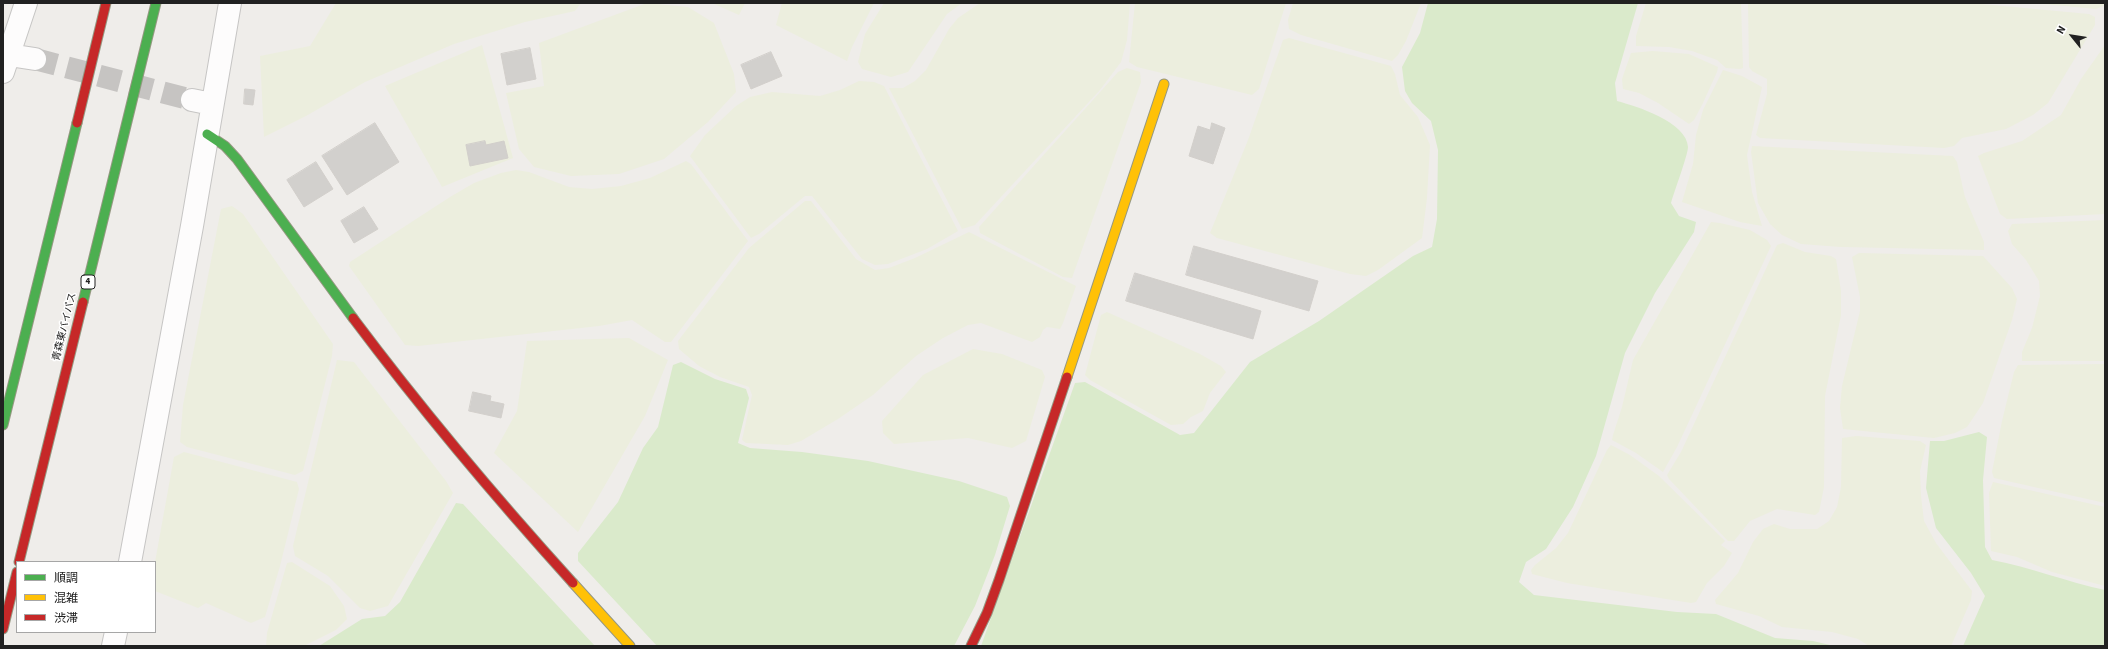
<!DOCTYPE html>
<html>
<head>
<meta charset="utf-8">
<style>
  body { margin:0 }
  #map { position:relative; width:2108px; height:649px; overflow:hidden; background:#efedea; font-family:"Source Sans 3","Noto Sans JP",sans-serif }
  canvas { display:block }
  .frame { position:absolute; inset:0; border:4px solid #212121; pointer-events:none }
  .legend { position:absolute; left:16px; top:561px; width:140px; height:72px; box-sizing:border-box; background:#fff; border:1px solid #a6a6a6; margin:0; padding:5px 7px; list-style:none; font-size:12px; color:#212121 }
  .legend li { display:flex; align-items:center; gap:8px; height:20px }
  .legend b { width:20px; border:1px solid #a6a6a6 }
  .north { position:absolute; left:2052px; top:16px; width:40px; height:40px; -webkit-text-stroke:3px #fff; paint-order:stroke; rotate:300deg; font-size:11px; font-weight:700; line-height:16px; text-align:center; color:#212121 }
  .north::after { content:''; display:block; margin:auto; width:14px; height:18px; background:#212121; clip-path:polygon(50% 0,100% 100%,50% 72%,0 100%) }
</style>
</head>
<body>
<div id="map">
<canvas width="2108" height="649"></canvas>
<div class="frame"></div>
<ul class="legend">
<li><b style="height:5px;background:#4caf50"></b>順調</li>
<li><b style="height:5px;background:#ffc107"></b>混雑</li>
<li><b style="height:5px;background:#c62828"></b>渋滞</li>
</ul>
<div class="north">N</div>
</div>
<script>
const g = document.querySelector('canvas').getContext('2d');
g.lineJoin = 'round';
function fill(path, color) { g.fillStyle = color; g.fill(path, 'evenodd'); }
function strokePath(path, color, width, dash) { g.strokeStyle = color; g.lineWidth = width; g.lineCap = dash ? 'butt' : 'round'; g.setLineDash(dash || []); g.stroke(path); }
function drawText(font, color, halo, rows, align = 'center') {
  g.font = font + ' "Source Sans 3","Noto Sans JP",sans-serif'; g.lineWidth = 3; g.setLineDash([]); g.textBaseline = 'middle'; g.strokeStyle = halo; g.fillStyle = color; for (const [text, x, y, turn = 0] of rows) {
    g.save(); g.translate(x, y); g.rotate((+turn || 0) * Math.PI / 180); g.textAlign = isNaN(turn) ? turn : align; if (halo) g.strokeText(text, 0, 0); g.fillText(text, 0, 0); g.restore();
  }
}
fill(new Path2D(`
  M 336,3 L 581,3 L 575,11 L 525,22 L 454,44 L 365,82 L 306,116 L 264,137 L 260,56 L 310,46 Z
  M 647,3 L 688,7 L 714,23 L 734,74 L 736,92 L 708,122 L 664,159 L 619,174 L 571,176 L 534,167 L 519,149 L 506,93 L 544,86 L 539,43 Z
  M 712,3 L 745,3 L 739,15 Z
  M 782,3 L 874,3 L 852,47 L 847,61 L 776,25 Z
  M 884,3 L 962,3 L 947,14 L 908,72 L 891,77 L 862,69 L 858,62 L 865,34 Z
  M 980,3 L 1130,3 L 1127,40 L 1121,62 L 1100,90 L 975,225 L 962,229 L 889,88 L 903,88 L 915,81 L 926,70 L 949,29 L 958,18 Z
  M 1135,3 L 1286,3 L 1259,89 L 1252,95 L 1137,67 L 1129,62 Z
  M 1293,3 L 1421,3 L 1406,41 L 1398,55 L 1392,61 L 1301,35 L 1289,29 L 1288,20 Z
  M 1646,3 L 1741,3 L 1743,68 L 1740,69 L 1726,68 L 1717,60 L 1692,51 L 1669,47 L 1636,46 L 1636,36 Z
  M 1748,3 L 1971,3 L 2089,14 L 2095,17 L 2095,25 L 2048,103 L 2033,115 L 2006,129 L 1962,138 L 1954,146 L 1944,148 L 1760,138 L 1756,135 L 1767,94 L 1767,79 L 1752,71 L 1749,67 Z
  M 2033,3 L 2105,3 L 2105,5 L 2096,9 Z
  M 1289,38 L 1391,66 L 1395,74 L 1400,95 L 1418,117 L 1430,145 L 1427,198 L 1422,238 L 1378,270 L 1366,276 L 1350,274 L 1217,238 L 1210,233 L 1248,140 L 1283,40 Z
  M 482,45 L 513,158 L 442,187 L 385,86 Z
  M 2105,45 L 2105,214 L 2007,219 L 2000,214 L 1978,156 L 1984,153 L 2022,141 L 2061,115 L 2081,79 Z
  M 1653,51 L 1689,54 L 1718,67 L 1717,72 L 1702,105 L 1694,120 L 1689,124 L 1658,103 L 1639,93 L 1623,89 L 1622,79 L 1631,53 Z
  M 1127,68 L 1140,72 L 1141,82 L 1072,278 L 1063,277 L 980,233 L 979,227 L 1118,72 Z
  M 1723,70 L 1742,76 L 1762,87 L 1747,155 L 1752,192 L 1762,226 L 1740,222 L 1682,202 L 1693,164 L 1696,135 L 1703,110 Z
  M 859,81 L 874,82 L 884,86 L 958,231 L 927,249 L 888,264 L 875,265 L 862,259 L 812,196 L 805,196 L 759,234 L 751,238 L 690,156 L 705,135 L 736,106 L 750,97 L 772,92 L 820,96 L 840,90 Z
  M 1752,146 L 1953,156 L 1957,162 L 1965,197 L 1984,242 L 1984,250 L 1841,247 L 1801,244 L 1782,235 L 1770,224 L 1758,203 L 1751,152 Z
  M 686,161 L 691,164 L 748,241 L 671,342 L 665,342 L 632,320 L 599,326 L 418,346 L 405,345 L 349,266 L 350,262 L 450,197 L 474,183 L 501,173 L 516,170 L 529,172 L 569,187 L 592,189 L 621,186 L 650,178 Z
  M 805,201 L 811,201 L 856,259 L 875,270 L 889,268 L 915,258 L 969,232 L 1076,286 L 1063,323 L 1060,329 L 1047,327 L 1043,330 L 1040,337 L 1032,342 L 981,323 L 968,325 L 943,338 L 916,356 L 873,395 L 838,419 L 801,441 L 788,445 L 746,443 L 742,440 L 752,395 L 749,387 L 720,377 L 699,366 L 679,349 L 678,341 L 749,248 Z
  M 232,206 L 243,214 L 333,344 L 332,356 L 303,471 L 295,475 L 187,447 L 180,442 L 183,405 L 221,209 Z
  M 2105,220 L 2105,361 L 2022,361 L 2022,352 L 2032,328 L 2040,296 L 2039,281 L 2026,260 L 2012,244 L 2008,231 L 2012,224 Z
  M 1711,222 L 1720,223 L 1750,230 L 1767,240 L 1771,246 L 1677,447 L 1663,472 L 1636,453 L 1612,440 L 1613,435 L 1622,407 L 1633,360 Z
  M 1783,243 L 1805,252 L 1831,256 L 1836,259 L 1841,291 L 1841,315 L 1825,396 L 1824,487 L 1819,512 L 1815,515 L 1777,509 L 1750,521 L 1734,541 L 1728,541 L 1669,479 L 1667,475 L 1681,452 L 1777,245 Z
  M 1859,253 L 1983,256 L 2012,288 L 2017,299 L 2012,320 L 1983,403 L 1967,427 L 1955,433 L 1934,438 L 1843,429 L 1840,408 L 1842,386 L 1860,311 L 1860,297 L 1852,257 Z
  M 1107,312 L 1200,354 L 1221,366 L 1226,372 L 1210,393 L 1203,411 L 1191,417 L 1183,424 L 1171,425 L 1090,380 L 1085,375 L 1101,315 Z
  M 629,338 L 668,360 L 645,416 L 578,532 L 494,453 L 517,411 L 527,341 Z
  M 973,349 L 1002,354 L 1042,370 L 1045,377 L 1026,441 L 1012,448 L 968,438 L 894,444 L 883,433 L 882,421 L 923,375 Z
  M 337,360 L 354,362 L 446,481 L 453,493 L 388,606 L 370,611 L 360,608 L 328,576 L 295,556 L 293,546 Z
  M 2105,364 L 2105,503 L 1994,478 L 1992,472 L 2002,421 L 2014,372 L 2018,365 Z
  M 1856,436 L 1920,441 L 1926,445 L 1920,471 L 1921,496 L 1924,521 L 1936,543 L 1972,591 L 1971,600 L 1951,646 L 1869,646 L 1858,639 L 1832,632 L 1782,627 L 1759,616 L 1716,604 L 1715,600 L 1738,573 L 1753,542 L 1763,529 L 1774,524 L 1790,529 L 1817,529 L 1829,521 L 1837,507 L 1841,487 L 1842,438 Z
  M 1611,445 L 1630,455 L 1659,476 L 1725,541 L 1721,545 L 1732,553 L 1724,566 L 1707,583 L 1696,602 L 1691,603 L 1567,583 L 1532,574 L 1531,570 L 1535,565 L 1556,548 L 1568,533 L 1607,450 Z
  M 184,452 L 297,482 L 299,489 L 280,566 L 265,617 L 251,623 L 206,603 L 198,608 L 155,591 L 155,562 L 174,457 Z
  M 1993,482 L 2105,507 L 2105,586 L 2052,572 L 2017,557 L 1991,551 L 1989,493 Z
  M 292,562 L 330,586 L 344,606 L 347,619 L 336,630 L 304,646 L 266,646 L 267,633 L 287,563 Z`), '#eceede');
fill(new Path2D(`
  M 1428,3 L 1638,3 L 1615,83 L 1617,101 C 1636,106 1687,122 1688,147 C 1688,155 1674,192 1671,203 L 1679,216 L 1696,222 L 1694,232 L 1655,293 L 1625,353 L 1596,456 L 1573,507 L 1546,549 L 1526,562 L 1519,582 L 1534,595 L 1677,612 L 1716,614 L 1775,638 L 1813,641 L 1834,646 L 981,646 L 1075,383 L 1085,382 L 1180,435 L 1194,433 L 1250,362 L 1319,321 L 1413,256 L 1432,247 L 1437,219 L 1438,150 L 1431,121 L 1412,103 L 1405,91 L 1402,67 L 1420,33 Z
  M 681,362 L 715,379 L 746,389 L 749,398 L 738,443 L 750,448 L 802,452 L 868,461 L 959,481 L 1007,497 L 1010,506 L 995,555 L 975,606 L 954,646 L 657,646 L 578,561 L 578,553 L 618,502 L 643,448 L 658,427 L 673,365 Z
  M 1979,432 L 1987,437 L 1983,480 L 1985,547 L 1992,560 C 2030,567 2067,582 2105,590 L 2105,646 L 1963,646 L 1985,596 L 1971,573 L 1936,528 L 1926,488 L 1930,441 L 1944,441 Z
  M 456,503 L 463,504 L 595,646 L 319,646 L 362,619 L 385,616 L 400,602 Z`), '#daeacb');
const building = new Path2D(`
  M 530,48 L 536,79 L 507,85 L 501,54 Z
  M 771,52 L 782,76 L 751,89 L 741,65 Z
  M 245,89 L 255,90 L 253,105 L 244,104 Z
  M 375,123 L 399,162 L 347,195 L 322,156 Z
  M 1212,123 L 1225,128 L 1213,164 L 1189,156 L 1198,126 L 1210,130 Z
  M 485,141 L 486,145 L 504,141 L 508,158 L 470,166 L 466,145 Z
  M 316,162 L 333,189 L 304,207 L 287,180 Z
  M 364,207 L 378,229 L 354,243 L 341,221 Z
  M 1194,246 L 1318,281 L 1309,311 L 1186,275 Z
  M 1135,273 L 1261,311 L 1253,339 L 1126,301 Z
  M 473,392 L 491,396 L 490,401 L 504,404 L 501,418 L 469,411 Z`);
fill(building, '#d2d0cd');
strokePath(building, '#d2cfcb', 1);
strokePath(new Path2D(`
  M 35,59 L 192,100`), '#c6c4c2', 22, [22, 11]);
const street = new Path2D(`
  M 9,55 L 35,59
  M 3,72 L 26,3
  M 192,100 L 212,104
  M 130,562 L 192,226 L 230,3
  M 113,646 L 116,632`);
const fast = new Path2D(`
  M 207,134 L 225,146 L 237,159 L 353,318
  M 83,302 L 156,3
  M 3,425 L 77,123`);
const slow = new Path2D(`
  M 1067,377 L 1164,84
  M 573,583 L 630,646`);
const jam = new Path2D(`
  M 77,123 L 106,3
  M 353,318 C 422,410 496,498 573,583
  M 19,562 L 83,302
  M 3,629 L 17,572
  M 971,646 L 987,613 L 999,580 L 1067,377`);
strokePath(street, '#c6c5c4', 24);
strokePath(fast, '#959882', 11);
strokePath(slow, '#959882', 11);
strokePath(jam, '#959882', 11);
strokePath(street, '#fdfcfc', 22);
strokePath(fast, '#4caf50', 9);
strokePath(slow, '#ffc107', 9);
strokePath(jam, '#c62828', 9);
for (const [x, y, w] of [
  [88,282,14]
]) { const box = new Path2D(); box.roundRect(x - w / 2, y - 7, w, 14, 3); g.fillStyle = '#fff'; g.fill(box); strokePath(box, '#212121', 1); }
drawText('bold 9px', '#212121', null, [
  ["4",88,282]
]);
drawText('10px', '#212121', '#fff', [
  ["青森東バイパス",65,327,-76]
]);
</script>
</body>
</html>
